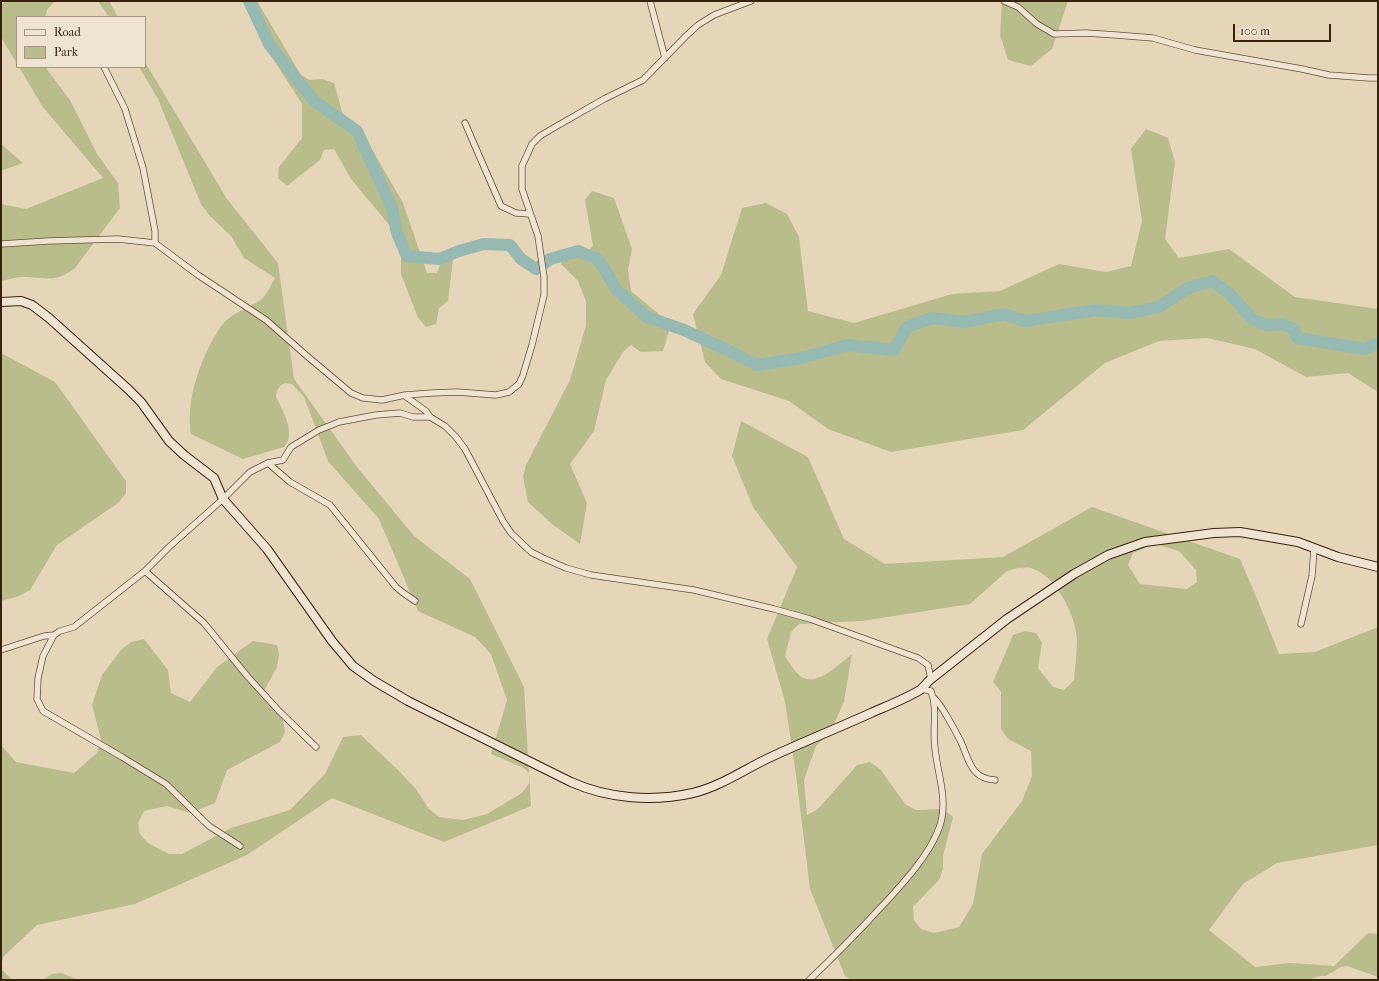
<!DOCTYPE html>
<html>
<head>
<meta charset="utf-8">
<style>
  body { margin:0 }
  #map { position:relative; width:1379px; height:981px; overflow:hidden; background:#e6d6b9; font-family:"IM FELL French Canon",serif }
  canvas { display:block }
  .frame { position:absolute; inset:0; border:2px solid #38210d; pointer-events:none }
  .legend { position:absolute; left:16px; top:16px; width:130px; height:52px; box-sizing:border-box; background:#efe4d2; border:1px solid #a69683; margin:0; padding:5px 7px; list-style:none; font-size:12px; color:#38210d }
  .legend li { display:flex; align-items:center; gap:8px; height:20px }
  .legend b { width:20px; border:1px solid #a69683 }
  .scale { position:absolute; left:1233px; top:24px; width:98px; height:18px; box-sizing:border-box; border:2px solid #38210d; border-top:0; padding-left:5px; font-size:12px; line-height:14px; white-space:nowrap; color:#38210d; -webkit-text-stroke:3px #efe4d2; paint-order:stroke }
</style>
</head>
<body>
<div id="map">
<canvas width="1379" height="981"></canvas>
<div class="frame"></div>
<ul class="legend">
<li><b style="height:5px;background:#efe4d2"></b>Road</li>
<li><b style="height:11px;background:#b9bd8c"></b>Park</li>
</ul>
<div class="scale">100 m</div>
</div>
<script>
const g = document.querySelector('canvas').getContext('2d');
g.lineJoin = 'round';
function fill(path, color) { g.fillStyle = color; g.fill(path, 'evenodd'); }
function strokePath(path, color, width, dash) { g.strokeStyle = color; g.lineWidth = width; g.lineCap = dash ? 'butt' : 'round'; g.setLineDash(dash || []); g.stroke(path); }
fill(new Path2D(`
  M 6,1 L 55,1 L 47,10 L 45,17 L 17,17 L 17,64 L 1,37 L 1,5 Z
  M 98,1 L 109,1 L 118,17 L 109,17 Z
  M 248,1 L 257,1 L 301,75 L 310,80 L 322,79 L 334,83 L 343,115 L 365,137 L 403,203 L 427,273 L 437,273 L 441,262 L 453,259 L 448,301 L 439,308 L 436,324 L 426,327 L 418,318 L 401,274 L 401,239 L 351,179 L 334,149 L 324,150 L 320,160 L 287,186 L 278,178 L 279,167 L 302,138 L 302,104 L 264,45 Z
  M 1002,1 L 1068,1 L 1052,49 L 1031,66 L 1008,60 L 1000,35 Z
  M 145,62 L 227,199 L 278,263 L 294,379 L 357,467 L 414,536 L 470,579 L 524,687 L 531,806 L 444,842 L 332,798 L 247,855 L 135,904 L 37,925 L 3,957 L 1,969 L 13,980 L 1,980 L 1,745 L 16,762 L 74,773 L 97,753 L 101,739 L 92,705 L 102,675 L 121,650 L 131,642 L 144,639 L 168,670 L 171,693 L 190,702 L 217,667 L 253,641 L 277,645 L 279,655 L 277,667 L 265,689 L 266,702 L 283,720 L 285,732 L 280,742 L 227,770 L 215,803 L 190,813 L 167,806 L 144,811 L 138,823 L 140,834 L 148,843 L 169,854 L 182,854 L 231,828 L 290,810 L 325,774 L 343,737 L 361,735 L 398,770 L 416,789 L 429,809 L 439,817 L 463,820 L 487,814 L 522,793 L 529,783 L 529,773 L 524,768 L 491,754 L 507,700 L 491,654 L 475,637 L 418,611 L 379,519 L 328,461 L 304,397 L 292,384 L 286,383 L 281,385 L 277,390 L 276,396 C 282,411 297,433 284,447 L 243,459 L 191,434 C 186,402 198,367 213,339 C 216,335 218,330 221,326 C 231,313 249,308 262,299 C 267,294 271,285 275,278 L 244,258 L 231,236 L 209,215 L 201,204 L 158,99 L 139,67 L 145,67 Z
  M 19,67 L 47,67 L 48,71 L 70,100 L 97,154 L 118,183 L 120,208 L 75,268 C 53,284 47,277 22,277 C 15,277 8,280 1,281 L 1,204 L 26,209 L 103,178 L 42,106 Z
  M 1146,129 L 1168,138 L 1175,162 L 1165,239 L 1179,258 L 1229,249 L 1295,297 L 1378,309 L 1378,392 L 1348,373 L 1306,377 L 1255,349 L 1207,338 L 1159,341 L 1105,363 L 1023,430 L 891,452 L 828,429 L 789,401 L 721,379 L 705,362 L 693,314 L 721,275 L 742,208 L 766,203 L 787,214 L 799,237 L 808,311 L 854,323 L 952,294 L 1000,291 L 1059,264 L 1106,272 L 1131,266 L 1142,221 L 1131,149 Z
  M 1,144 L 23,163 L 1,171 Z
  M 592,191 L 614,198 L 632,249 L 628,270 L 631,291 L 666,320 L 669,331 L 663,351 L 641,352 L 631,345 L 623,352 L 606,380 L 594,431 L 570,464 L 587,503 L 580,544 L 552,524 L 528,502 L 523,477 L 526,465 L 570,380 L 586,325 L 586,302 L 578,281 L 561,264 L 562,253 L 584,255 L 593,246 L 585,200 Z
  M 1,353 L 55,382 L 126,481 L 126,493 L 118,503 L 57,545 L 30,590 L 19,596 L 1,601 Z
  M 741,421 L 808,457 L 844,539 L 885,564 L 1003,557 L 1092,507 L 1240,559 L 1258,601 L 1279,654 L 1315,652 L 1378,627 L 1378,845 L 1277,863 L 1243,884 L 1209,930 L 1255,967 L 1290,963 L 1334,966 L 1368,933 L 1378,934 L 1378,977 L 1347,966 L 1341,967 L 1326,976 L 1320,976 L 1308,980 L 851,980 L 845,976 L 810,889 L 796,775 L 785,702 L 767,639 L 797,567 L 753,507 L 732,456 ZM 1155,544 L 1179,551 L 1196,570 L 1197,582 L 1187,589 L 1140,584 L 1128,565 L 1133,553 ZM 1018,568 C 1022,568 1027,567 1031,568 C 1056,575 1076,616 1077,640 C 1077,653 1075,667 1074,680 L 1064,690 L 1053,687 L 1038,668 L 1042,643 L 1036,633 L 1025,631 L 1013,635 L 993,682 L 1001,692 L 1001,729 L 1008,739 L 1031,751 L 1032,776 L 1022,801 L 982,854 L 973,904 L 959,927 L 934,933 L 921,929 L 914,920 L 913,907 L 939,880 L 943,869 L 943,856 L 953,817 L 943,809 L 916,810 L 905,804 L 881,770 L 870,762 L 857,765 L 818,809 L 807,815 L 804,780 L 816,746 L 831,731 L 844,702 L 852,654 C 840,663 814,691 798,674 C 793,669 789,662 785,656 L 791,632 L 799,624 L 862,621 L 970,604 L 1007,571 Z
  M 62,973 L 78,980 L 43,980 L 52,974 Z`), '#b9bd8c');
strokePath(new Path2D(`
  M 249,1 L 269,44 L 314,101 L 357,131 L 392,208 L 397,233 L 407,256 L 439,259 L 459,251 L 484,244 L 510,245 L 521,259 L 536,269 L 550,259 L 578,251 L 598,259 L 617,290 L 647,317 L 684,330 L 723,348 L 757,365 L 802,358 L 847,345 L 894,350 L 907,327 L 932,318 L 965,322 L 1004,314 L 1025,321 L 1096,310 L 1129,313 L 1159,307 L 1188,288 L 1212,281 L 1231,295 L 1252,319 L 1266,325 L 1281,324 L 1294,329 L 1297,338 L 1365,349 L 1378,343`), '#96b9b1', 12);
const street = new Path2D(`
  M 650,1 L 665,58
  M 1004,1 L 1018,7 L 1037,24 L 1054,34 L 1086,33 L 1116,35 L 1153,38 L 1195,50 L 1302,69 L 1329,75 L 1369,78 L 1378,78
  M 104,67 L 125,109 L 143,168 L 155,231 L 155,243
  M 465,123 L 501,206 L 516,213 L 530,214
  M 1,244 L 48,241 L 118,239 L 155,243 L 198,275 L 266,320 L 307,356 L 351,393 L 363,398 L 382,400 L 405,395 L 432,393 L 457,392 L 496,395 L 509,392 L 519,384 L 523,375 L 532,345 L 544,295 L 544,277 L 538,236 L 522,189 L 522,166 L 532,144 L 540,136 L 550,130 L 604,99 L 643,80 L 686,36 L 698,25 L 714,15 L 751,1
  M 405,396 L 426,411 L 430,417 L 445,426 L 456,437 L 465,449 L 503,521 L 511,533 L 531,552 L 543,558 L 566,568 L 591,575 L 694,590 L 774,609 L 810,619 L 918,658 L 928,665 L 931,679
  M 268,463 L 290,482 L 330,505 L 396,587 L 402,592 L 415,601
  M 145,571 L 204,623 L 248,677 L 279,711 L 316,747
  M 1301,624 L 1312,576 L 1314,549
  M 54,635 L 43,656 L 38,678 L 37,699 L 43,711 L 122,757 L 166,784 L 209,826 L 240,846
  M 1,650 L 44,636 L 54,635 L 60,631 L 74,627 L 145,571 L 169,547 L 223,499 L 250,472 L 268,463 L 283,460 L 291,447 L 319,430 L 339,422 L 376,415 L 400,413 L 413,417 L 430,417
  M 934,698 C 941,704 956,732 961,742 C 969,760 971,779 995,780
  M 809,980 C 830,961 850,940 869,920 C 893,894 936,852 942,817 C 946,793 937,771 935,748 C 932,729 938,710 931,691 L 921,689`);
const secondary = new Path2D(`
  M 1,302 L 21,301 L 32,305 L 49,318 L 128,389 L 141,402 L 169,441 L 184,455 L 214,478 L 223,499 L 267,549 L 332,641 L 353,666 L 374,681 L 408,701 L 571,782 C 609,799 653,802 693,793 C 722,786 746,768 773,756 C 805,741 838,728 871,713 C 887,706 905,699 920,690 C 924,687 927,682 931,679 L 1007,619 L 1074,574 L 1108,555 L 1145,542 L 1214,533 L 1240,532 L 1298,542 L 1338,557 L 1378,567`);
strokePath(street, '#644e38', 7);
strokePath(secondary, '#38210d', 10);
strokePath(street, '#efe4d2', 5.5);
strokePath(secondary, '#efe4d2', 8);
</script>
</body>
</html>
